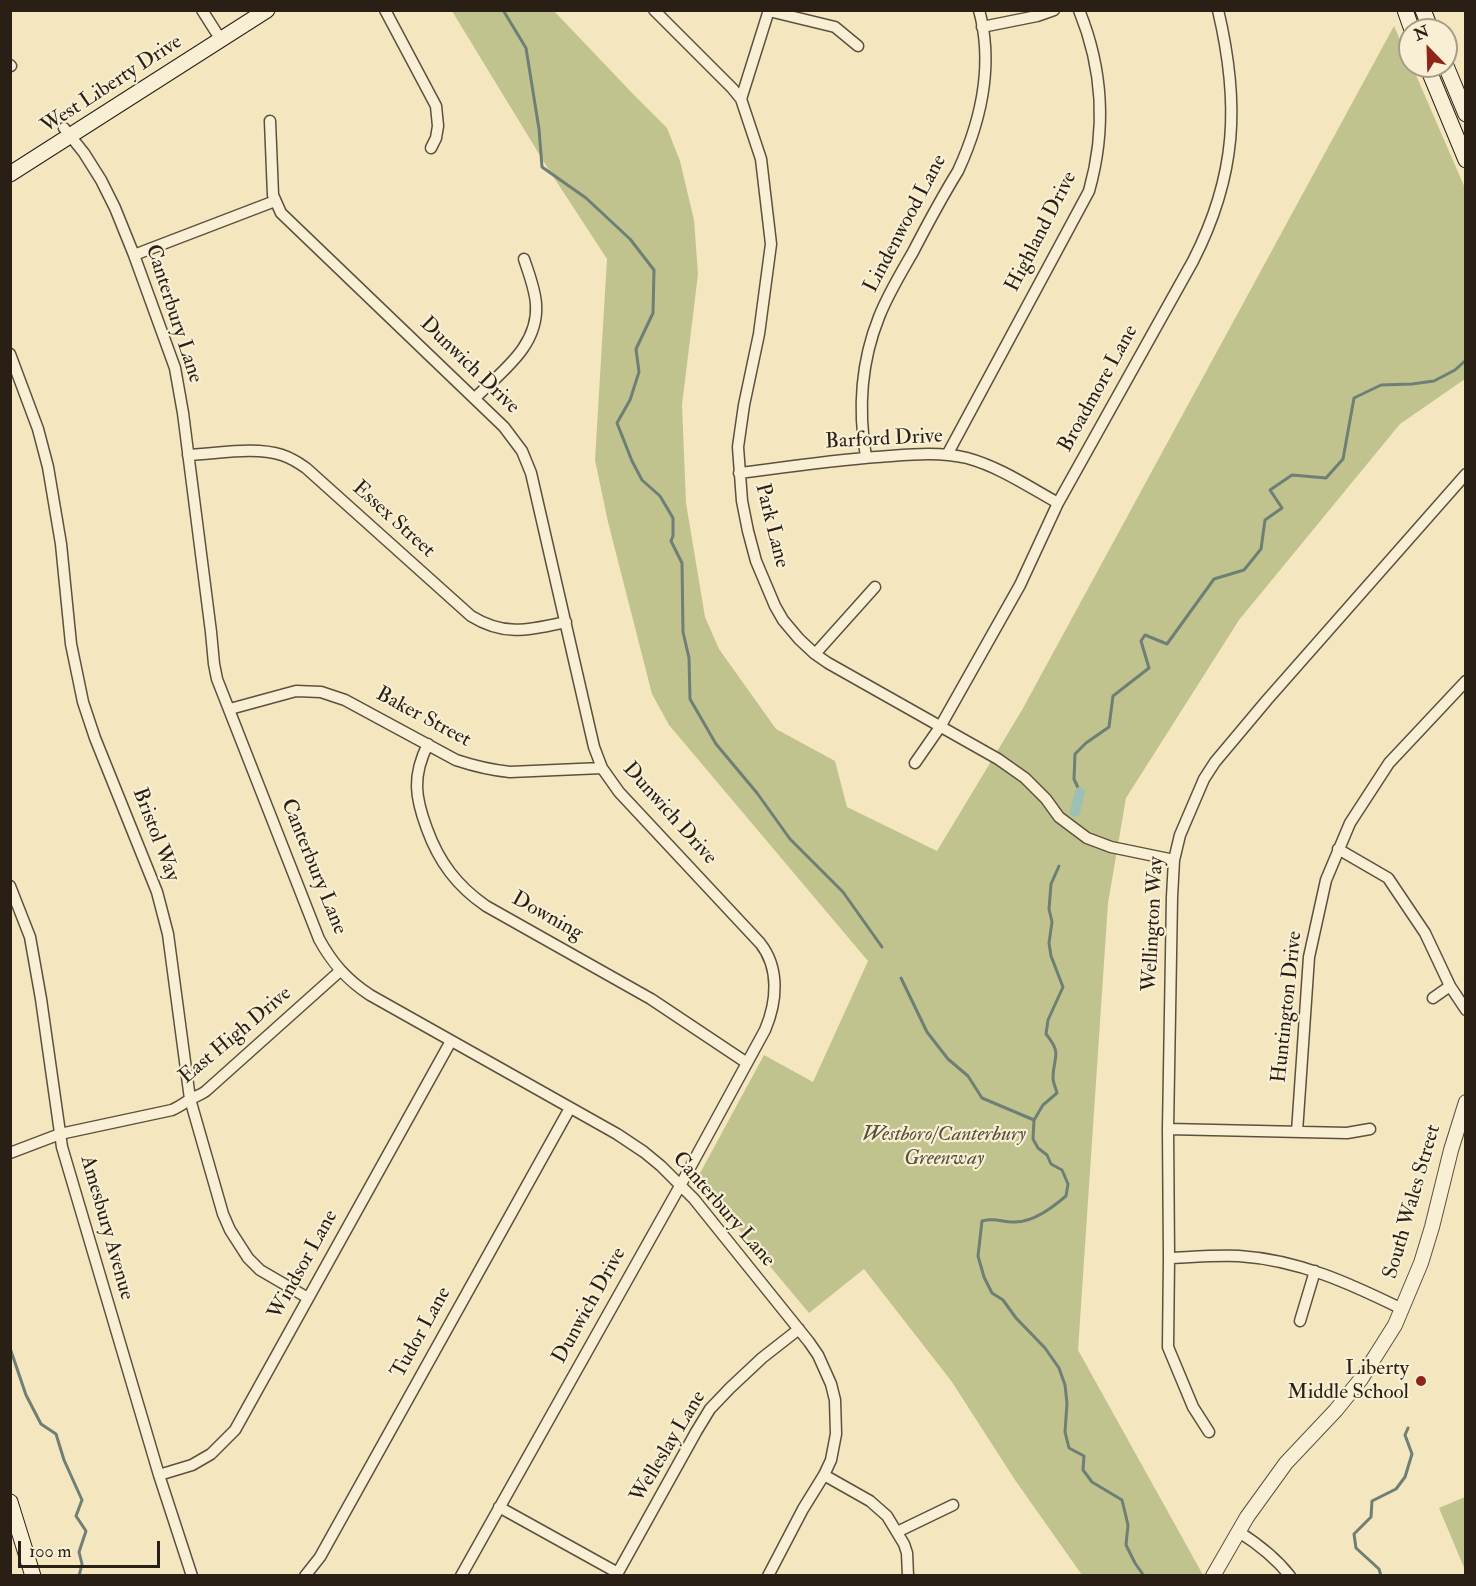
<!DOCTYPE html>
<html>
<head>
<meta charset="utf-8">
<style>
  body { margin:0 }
  #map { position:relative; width:1476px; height:1586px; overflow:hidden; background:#f4e6be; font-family:"IM FELL Double Pica",serif }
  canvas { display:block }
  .frame { position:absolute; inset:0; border:12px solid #2a1f15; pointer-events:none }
  .north { position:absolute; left:1398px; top:18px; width:60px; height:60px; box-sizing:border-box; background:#f8efd5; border:2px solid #a69c88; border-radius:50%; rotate:337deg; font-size:16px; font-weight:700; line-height:24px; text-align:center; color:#2a1f15 }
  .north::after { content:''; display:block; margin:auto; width:21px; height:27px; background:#8f2418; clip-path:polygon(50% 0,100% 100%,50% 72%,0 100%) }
  .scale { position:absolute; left:18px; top:1541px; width:142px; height:27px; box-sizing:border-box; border:3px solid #2a1f15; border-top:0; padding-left:8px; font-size:18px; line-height:21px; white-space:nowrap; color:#2a1f15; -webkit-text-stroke:4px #f8efd5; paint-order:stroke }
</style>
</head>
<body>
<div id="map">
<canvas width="1476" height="1586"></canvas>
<div class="frame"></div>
<div class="north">N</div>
<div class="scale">100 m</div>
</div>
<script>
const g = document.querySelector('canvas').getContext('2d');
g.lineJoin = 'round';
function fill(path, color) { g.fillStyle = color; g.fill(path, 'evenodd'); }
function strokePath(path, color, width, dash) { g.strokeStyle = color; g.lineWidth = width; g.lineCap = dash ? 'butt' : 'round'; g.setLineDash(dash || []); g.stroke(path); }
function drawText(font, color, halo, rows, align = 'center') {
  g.font = font + ' "IM FELL Double Pica",serif'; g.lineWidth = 4.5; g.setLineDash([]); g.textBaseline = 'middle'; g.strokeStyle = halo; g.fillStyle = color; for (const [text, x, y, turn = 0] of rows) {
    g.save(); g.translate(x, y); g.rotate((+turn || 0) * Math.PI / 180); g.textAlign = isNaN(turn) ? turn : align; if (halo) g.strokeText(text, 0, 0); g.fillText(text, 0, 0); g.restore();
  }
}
fill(new Path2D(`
  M 452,11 L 554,11 L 634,95 L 667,128 L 680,161 L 694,220 L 698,274 L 682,405 L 686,503 L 705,617 L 719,649 L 776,729 L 835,761 L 847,807 L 937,851 L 1022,710 L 1394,26 L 1410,63 L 1410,66 L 1412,66 L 1465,188 L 1465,379 L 1400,424 L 1239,620 L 1126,798 L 1108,903 L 1078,1350 L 1203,1575 L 1082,1575 L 1015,1480 L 952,1382 L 864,1269 L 809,1313 L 701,1184 L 699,1175 L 764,1055 L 813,1082 L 868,961 L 669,725 L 652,694 L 608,522 L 595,460 L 607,259 L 547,167 Z
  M 1465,1497 L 1465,1570 L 1439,1508 Z`), '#c1c38e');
strokePath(new Path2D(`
  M 503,10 L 526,48 L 539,129 L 542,167 L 586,198 L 630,239 L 654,270 L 653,313 L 636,349 L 639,372 L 630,400 L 617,423 L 632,461 L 642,480 L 660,496 L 673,518 L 673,536 L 671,541 L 682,563 L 683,632 L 689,658 L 690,699 L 716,744 L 757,793 L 790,839 L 843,892 L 882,947
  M 1080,792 L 1074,779 L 1075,754 L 1086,743 L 1109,727 L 1113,696 L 1149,668 L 1141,641 L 1145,635 L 1167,644 L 1214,579 L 1244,570 L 1261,549 L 1265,520 L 1282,508 L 1270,490 L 1292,475 L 1326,478 L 1343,459 L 1354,398 L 1381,385 L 1412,384 L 1434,381 L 1455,370 L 1466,360
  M 1059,866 L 1051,884 L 1049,909 L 1052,922 L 1049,943 L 1051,956 L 1063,987 L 1048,1020 L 1046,1034 C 1063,1055 1053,1056 1053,1078 C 1053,1083 1056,1088 1057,1093 L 1043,1105 L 1034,1120 L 1033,1139 L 1038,1148 L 1047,1155 L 1051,1164 L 1062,1170 L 1068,1184 L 1066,1196 C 1053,1207 1034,1222 1015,1222 C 1002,1223 997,1217 982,1221 L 978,1256 L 984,1277 L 992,1293 L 1003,1300 L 1016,1318 L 1045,1348 L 1059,1368 L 1065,1385 L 1067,1403 L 1065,1432 L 1069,1448 L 1084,1456 L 1083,1470 L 1092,1482 L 1122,1500 L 1128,1525 L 1126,1545 L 1135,1563 L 1144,1576
  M 901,978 L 927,1032 L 948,1059 L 968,1076 L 982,1098 L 1034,1120
  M 10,1348 L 26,1395 L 41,1424 L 56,1434 L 64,1460 L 82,1500 L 76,1516 L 86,1531 L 79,1552 L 82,1564 L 79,1576
  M 1381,1576 L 1379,1569 L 1356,1548 L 1354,1534 L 1371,1517 L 1372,1501 L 1396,1489 L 1405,1477 L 1412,1454 L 1405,1435 L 1408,1428`), '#6e7f76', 3);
strokePath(new Path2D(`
  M 1075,812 L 1080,792`), '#9cbfb6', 10);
const minor = new Path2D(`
  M 202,10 L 221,40
  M 385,10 L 436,106 L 438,126 L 436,138 L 431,148
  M 654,10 L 732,88 L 741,99 L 761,159 L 771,244 L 759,334 L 744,405 L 738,447 L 742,501 L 748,531 L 756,561 L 775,606 L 783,620 L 799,639 L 815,654 L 828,663 L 998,759 L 1025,778 L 1046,799 L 1059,817 L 1087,838 L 1111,847 L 1174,860
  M 769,11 L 835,27 L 858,46
  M 982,27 L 1037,16 L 1054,10
  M 10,65 L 11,66
  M 741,99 L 769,10
  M 270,121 L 273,195 L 281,213 L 504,427 L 522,451 L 531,473 L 594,747 L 602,768 L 619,792 L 760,943 C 780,968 777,1002 765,1030 L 680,1186 L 461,1576
  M 64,128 L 84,153 L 101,180 L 115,208 L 134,255 L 175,368 L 183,413 L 211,632 L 214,664 L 217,679 L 319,939 C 332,963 347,980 370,995 L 617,1134 L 644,1152 L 661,1166 L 694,1199 L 809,1342 L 818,1355 L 831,1384 L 835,1400 L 836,1434 L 831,1460 L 824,1475 L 803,1509 L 768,1576
  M 134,255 L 275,201
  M 10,354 L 38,429 L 48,467 L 61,544 L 71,644 L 83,702 L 95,738 L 157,892 L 168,934 L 190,1099 L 223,1214 L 230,1230 L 248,1258 L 260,1270 L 308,1298
  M 475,398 C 502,371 539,346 536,304 C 535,289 529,274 524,259
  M 188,455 C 217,454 254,446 282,455 C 291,458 299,463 306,468 L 471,616 C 505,637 529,630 566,622
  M 947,455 L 1089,191 C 1106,131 1103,69 1079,10
  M 866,457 C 858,410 861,362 879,317 C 888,294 901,273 913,252 C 927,225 942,197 958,171 C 981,121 994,65 979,10
  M 739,473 C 789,467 839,459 890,456 C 916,454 941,452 967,458 C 1000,467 1029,487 1058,503
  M 815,654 L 875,587
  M 230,709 L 296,691 L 321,692 L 345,700 L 456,760 C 474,766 491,770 510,772 L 602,768
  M 428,744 C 412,776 415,797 427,829 C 439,862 457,886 486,906 L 651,999 L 747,1063
  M 915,763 L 940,727 L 1020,585 L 1058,503 L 1193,261 C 1237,175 1240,103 1218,10
  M 1338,849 L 1388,878 L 1425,933 L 1450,986 L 1466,1010
  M 10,886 L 30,937 L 41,999 L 62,1147 L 159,1475 L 192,1576
  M 1433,998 L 1450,986
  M 1168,1129 L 1347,1133 L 1370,1129
  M 1297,1132 L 1309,957 L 1326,880 L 1350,823 L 1389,763 L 1466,681
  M 10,1153 L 60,1134 L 172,1110 C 179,1107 183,1104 189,1100 C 195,1096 202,1095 207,1090 L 340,971
  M 1169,1258 C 1192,1257 1216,1255 1239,1256 C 1299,1260 1349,1283 1402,1309
  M 1300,1321 L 1315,1271
  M 1209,1432 L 1193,1407 L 1168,1347 L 1169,1258 L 1168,1129 L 1172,897 L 1174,860 L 1180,835 L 1204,779 L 1215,762 L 1267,700 L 1466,474
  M 159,1475 L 192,1465 L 211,1454 L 235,1430 L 451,1041
  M 824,1475 L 870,1501 L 887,1516 L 904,1544 L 907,1553 L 908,1576
  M 499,1507 L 618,1573
  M 897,1532 L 953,1505
  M 1239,1532 C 1258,1544 1275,1557 1290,1576
  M 305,1576 L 320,1557 L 570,1108
  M 616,1576 L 696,1432 L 710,1409 L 730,1388 L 762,1358 L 799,1329`);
const tertiary = new Path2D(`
  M 1213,1576 L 1247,1517 L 1286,1463 L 1336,1410 L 1361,1379 L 1395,1325 L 1421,1263 L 1432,1227 L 1451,1150 L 1466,1102`);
const secondary = new Path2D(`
  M 1405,10 L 1412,30
  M 1423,10 L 1431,30
  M 1427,66 L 1466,160
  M 1446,66 L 1466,114
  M 10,174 L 267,10
  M 10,1502 L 33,1576`);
strokePath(minor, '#5c513f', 13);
strokePath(tertiary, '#5c513f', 16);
strokePath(secondary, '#2a1f15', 17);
strokePath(minor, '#f8efd5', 10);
strokePath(tertiary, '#f8efd5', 14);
strokePath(secondary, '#f8efd5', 15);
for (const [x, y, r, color] of [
  [1421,1381,6,"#8f2418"]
]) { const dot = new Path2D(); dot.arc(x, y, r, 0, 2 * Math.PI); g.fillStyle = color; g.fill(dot); strokePath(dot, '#f8efd5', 2); }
drawText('21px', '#2a1f15', '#f8efd5', [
  ["West Liberty Drive",112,85,-33],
  ["Lindenwood Lane",906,224,-62],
  ["Highland Drive",1042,232,-63],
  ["Canterbury Lane",173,314,72],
  ["Dunwich Drive",469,366,44],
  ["Broadmore Lane",1099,389,-61],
  ["Barford Drive",884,440,-3],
  ["Essex Street",393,520,42],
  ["Park Lane",771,526,76],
  ["Baker Street",423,718,28],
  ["Dunwich Drive",669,814,48],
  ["Bristol Way",155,835,69],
  ["Canterbury Lane",313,867,68],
  ["Downing",547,917,29],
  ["Wellington Way",1154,924,-87],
  ["Huntington Drive",1288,1007,-84],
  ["East High Drive",236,1036,-40],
  ["South Wales Street",1413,1202,-74],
  ["Canterbury Lane",723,1210,49],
  ["Amesbury Avenue",106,1228,74],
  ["Windsor Lane",304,1265,-61],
  ["Dunwich Drive",590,1306,-61],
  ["Tudor Lane",422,1333,-61],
  ["Welleslay Lane",669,1447,-59]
]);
drawText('italic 21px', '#575039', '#f8efd5', [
  ["Westboro/Canterbury",944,1135],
  ["Greenway",944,1159]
]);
drawText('21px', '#2a1f15', '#f8efd5', [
  ["Liberty",1409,1369],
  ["Middle School",1409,1393]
], 'right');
</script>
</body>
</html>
